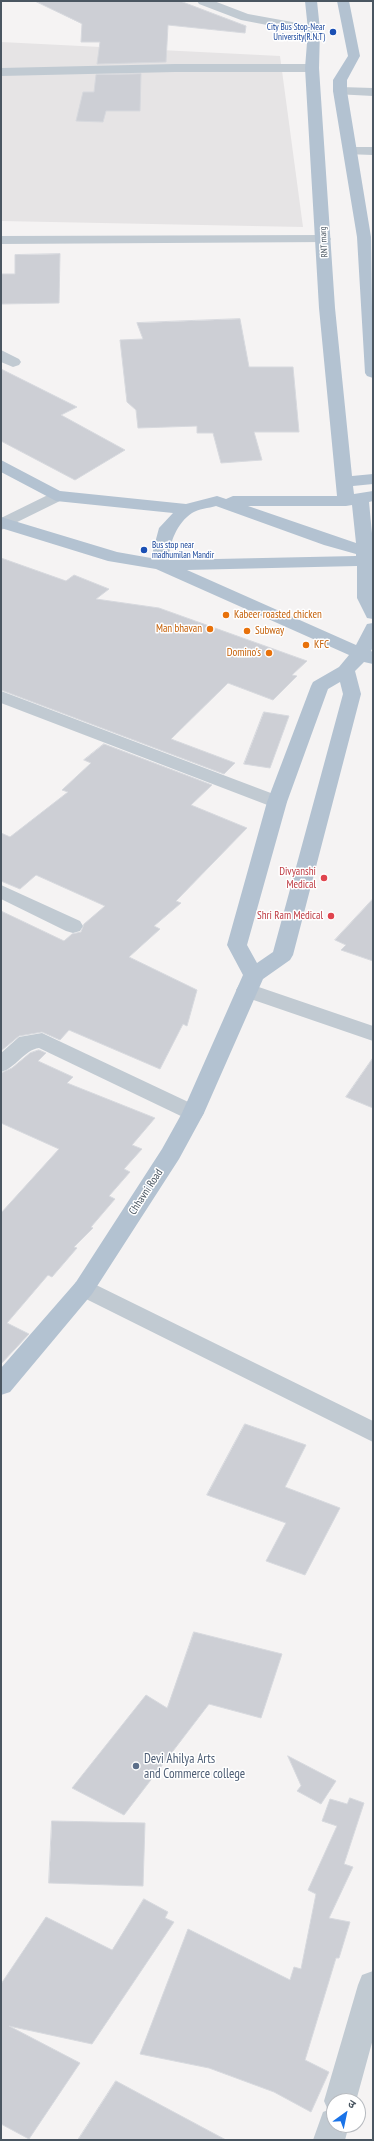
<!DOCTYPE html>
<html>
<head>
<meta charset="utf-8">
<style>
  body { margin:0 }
  #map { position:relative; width:374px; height:2141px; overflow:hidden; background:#f5f3f3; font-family:"PT Sans Narrow","Noto Sans Devanagari",sans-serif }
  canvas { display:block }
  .frame { position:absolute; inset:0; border:2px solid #4a5661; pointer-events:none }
  .north { position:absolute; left:326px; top:2093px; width:40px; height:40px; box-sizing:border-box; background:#fff; border:1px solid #b7bbc0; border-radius:50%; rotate:33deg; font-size:11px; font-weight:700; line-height:16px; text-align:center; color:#4a5661 }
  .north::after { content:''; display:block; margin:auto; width:14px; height:18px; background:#1a73e8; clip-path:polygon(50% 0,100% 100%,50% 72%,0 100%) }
</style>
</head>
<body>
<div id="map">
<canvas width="374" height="2141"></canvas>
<div class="frame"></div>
<div class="north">उ</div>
</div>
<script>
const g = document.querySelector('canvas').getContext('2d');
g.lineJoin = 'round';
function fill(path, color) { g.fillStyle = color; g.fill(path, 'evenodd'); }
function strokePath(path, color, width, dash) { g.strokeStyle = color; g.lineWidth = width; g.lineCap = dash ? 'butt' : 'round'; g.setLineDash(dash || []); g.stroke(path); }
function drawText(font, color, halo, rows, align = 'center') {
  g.font = font + ' "PT Sans Narrow",sans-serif'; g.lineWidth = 3; g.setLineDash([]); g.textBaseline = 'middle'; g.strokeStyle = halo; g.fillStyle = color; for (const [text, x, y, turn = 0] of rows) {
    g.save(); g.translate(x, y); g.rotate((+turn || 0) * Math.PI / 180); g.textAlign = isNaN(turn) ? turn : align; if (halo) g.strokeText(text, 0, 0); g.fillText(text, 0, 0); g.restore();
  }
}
fill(new Path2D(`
  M 1,42 L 280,56 L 303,227 L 1,221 Z`), '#e6e4e5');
const building = new Path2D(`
  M 35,1 L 180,1 L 246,26 L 245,33 L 168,25 L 166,62 L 97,64 L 100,42 L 81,42 L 82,24 Z
  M 141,74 L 140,111 L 106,111 L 103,122 L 76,121 L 83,92 L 94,92 L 96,75 Z
  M 60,254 L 59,303 L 1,304 L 1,274 L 15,274 L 15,255 Z
  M 240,319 L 249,367 L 293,367 L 299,432 L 254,432 L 262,460 L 221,463 L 213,433 L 197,433 L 197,426 L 138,428 L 136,410 L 127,402 L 120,340 L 143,339 L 137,323 Z
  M 1,369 L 77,407 L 61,415 L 125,450 L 75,480 L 1,441 Z
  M 1,558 L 66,581 L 74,575 L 109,589 L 96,599 L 159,608 L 307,661 L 292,675 L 297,676 L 273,700 L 228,683 L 171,739 L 235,763 L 224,774 L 1,690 Z
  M 264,712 L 289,716 L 270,768 L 244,764 Z
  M 104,744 L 212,785 L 191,805 L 247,828 L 176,901 L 181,903 L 154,926 L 160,929 L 129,957 L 197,990 L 187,1026 L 183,1024 L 160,1069 L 69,1030 L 60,1040 L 42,1032 L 19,1036 L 1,1051 L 1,911 L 64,941 L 72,934 L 81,932 L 84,924 L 105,906 L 36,875 L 20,889 L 1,881 L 1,833 L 10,837 L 68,792 L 62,790 L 91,763 L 84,760 Z
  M 373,899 L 373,961 L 341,950 L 346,945 L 335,940 Z
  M 39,1050 L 46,1053 L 38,1061 L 73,1077 L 67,1083 L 155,1118 L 132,1145 L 142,1149 L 124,1169 L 130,1172 L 109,1196 L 115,1199 L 91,1227 L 93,1228 L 74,1247 L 77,1248 L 52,1277 L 48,1275 L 7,1323 L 29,1334 L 1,1364 L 1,1213 L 59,1149 L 1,1123 L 1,1073 L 12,1068 L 30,1053 Z
  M 373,1058 L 373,1108 L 346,1097 Z
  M 245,1424 L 306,1445 L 285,1487 L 340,1508 L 305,1575 L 266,1561 L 286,1523 L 207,1495 Z
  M 194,1632 L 282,1654 L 261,1718 L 209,1704 L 124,1815 L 72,1788 L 146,1695 L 167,1708 Z
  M 288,1756 L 336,1781 L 321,1804 L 297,1791 L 301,1786 Z
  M 350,1798 L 364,1803 L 344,1864 L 353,1867 L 329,1918 L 350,1922 L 339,1958 L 336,1958 L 305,2060 L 329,2072 L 311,2112 L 274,2092 L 209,2068 L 140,2054 L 188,1929 L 290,1980 L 294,1967 L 301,1969 L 316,1894 L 308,1890 L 337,1826 L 322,1821 L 330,1799 L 347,1804 Z
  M 52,1821 L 145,1823 L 143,1886 L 49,1883 Z
  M 144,1899 L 168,1912 L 165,1918 L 174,1922 L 92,2044 L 9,2026 L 80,2063 L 29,2139 L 1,2124 L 1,1984 L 46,1917 L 112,1950 Z
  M 116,2081 L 142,2095 L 226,2140 L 78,2140 Z`);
fill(building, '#cdcfd5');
strokePath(building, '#d7d9de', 1);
fill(new Path2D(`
  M 197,1 L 214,1 L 248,14 L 314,26 L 320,30 L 314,34 L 241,20 L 199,4 Z
  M 175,64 L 312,64 L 319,68 L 312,72 L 175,72 L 1,76 L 1,68 Z
  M 340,87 L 373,88 L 373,96 L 335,94 L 333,91 Z
  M 350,147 L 373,147 L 373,155 L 345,154 L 343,151 Z
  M 324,235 L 329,236 L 331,239 L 329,242 L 1,244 L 1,236 Z
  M 1,350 L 19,359 L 21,362 L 19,365 L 13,367 L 1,362 Z
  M 56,491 L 62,492 L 64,496 L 62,500 L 1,530 L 1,518 Z
  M 1,691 L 284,798 L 287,802 L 284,806 L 277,808 L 270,806 L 1,703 Z
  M 1,885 L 80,921 L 83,926 L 80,931 L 73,933 L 66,931 L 1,899 Z
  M 247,983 L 373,1026 L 373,1041 L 239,995 L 236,990 L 239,985 Z
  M 42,1033 L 201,1108 L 204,1113 L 201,1118 L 193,1121 L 185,1118 L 39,1048 C 24,1050 16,1068 1,1072 L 1,1053 L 19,1037 Z
  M 84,1279 L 373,1421 L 373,1442 L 76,1294 L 72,1288 L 76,1282 Z
  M 373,1971 L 373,2039 L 356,2101 L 334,2101 L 334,2125 L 349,2125 L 345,2140 L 313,2140 L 323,2112 L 328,2110 L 324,2101 L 358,1985 L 362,1975 Z`), '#c1cad2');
fill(new Path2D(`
  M 305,1 L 317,1 L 320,30 L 319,68 L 335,308 L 352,476 L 373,474 L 373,484 L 353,486 L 354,494 L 373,491 L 373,501 L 369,502 L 373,544 L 373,619 L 367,618 L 357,598 L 357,566 L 187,570 L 356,645 L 367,624 L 373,623 L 373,647 L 371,651 L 373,652 L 373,664 L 364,662 L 355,671 L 361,694 L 293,955 L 290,960 L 263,979 L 204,1113 L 179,1159 L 92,1294 L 10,1392 L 1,1395 L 1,1368 L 76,1282 L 162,1149 L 182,1113 L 243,975 L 227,945 L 267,802 L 311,686 L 313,682 L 339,667 L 349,655 L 156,569 L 108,561 L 1,528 L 1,517 L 117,552 L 151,558 L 159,528 L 173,513 L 56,501 L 1,472 L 1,460 L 60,491 L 186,504 L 217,496 L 226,499 L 233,496 L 337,496 L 319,308 L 305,68 L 308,30 ZM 352,505 L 356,543 L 248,506 L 346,506 ZM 216,506 L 324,545 L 356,554 L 356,556 L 169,560 C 169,543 177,523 192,513 C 198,509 209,508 216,506 ZM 340,682 L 343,694 L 273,952 L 257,963 L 247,945 L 287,802 L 328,689 Z
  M 337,1 L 349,1 L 360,56 L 347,80 L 347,91 L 371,237 L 373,378 L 367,376 L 365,373 L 357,237 L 333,91 L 333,80 L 348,56 Z`), '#b3c2d1');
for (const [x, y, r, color] of [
  [333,32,4,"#1a4fb4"],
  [144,550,4,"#1a4fb4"],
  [226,615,4,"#e8710a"],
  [210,629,4,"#e8710a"],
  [247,631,4,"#e8710a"],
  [306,645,4,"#e8710a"],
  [269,653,4,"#e8710a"],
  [324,878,4,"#e0444e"],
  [331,916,4,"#e0444e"],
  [136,1766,4,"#5c6f8a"]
]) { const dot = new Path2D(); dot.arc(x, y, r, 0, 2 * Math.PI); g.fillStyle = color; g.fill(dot); strokePath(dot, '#fff', 1.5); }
drawText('9px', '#164399', '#fff', [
  ["City Bus Stop-Near",325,27],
  ["University(R.N.T)",325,37],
  ["Bus stop near",152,545,"left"],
  ["madhumilan Mandir",152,555,"left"]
], 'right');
drawText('9px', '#4a5661', '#fff', [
  ["RNT marg",324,242,-93]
]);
drawText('11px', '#c56008', '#fff', [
  ["Kabeer roasted chicken",234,615],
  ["Man bhavan",202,629,"right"],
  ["Subway",255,631],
  ["KFC",314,645],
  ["Domino's",261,653,"right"]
], 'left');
drawText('11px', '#be3a42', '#fff', [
  ["Divyanshi",316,872],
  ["Medical",316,885],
  ["Shri Ram Medical",323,916]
], 'right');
drawText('11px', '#4a5661', '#fff', [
  ["Chhavni Road",146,1192,-57]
]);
drawText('13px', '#4e5e75', '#fff', [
  ["Devi Ahilya Arts",144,1759],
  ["and Commerce college",144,1774]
], 'left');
</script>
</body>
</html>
